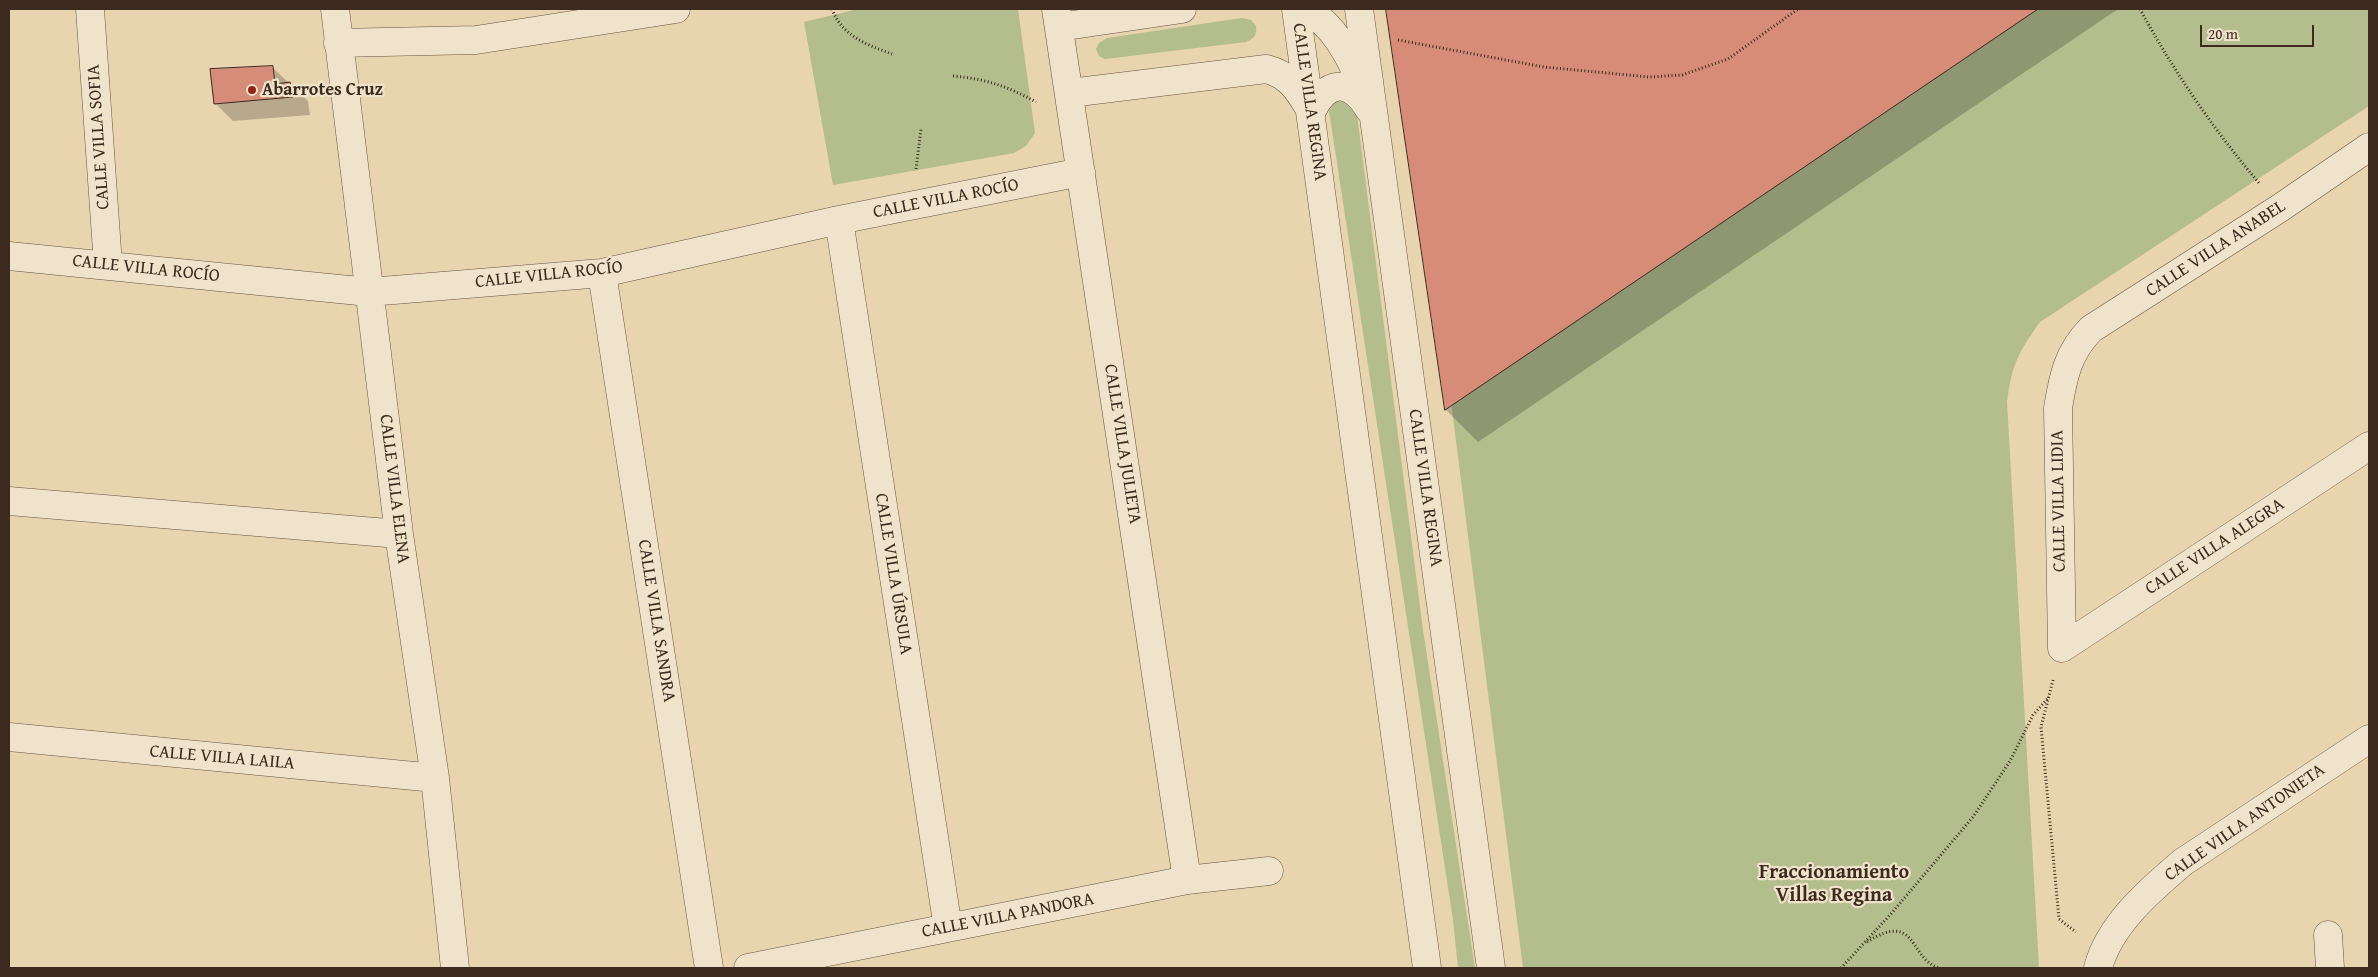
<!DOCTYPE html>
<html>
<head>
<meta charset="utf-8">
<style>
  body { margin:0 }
  #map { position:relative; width:2378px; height:977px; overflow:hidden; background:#e8d4af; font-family:"Gentium Book Plus",serif }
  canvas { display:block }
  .frame { position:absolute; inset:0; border:10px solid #3b2a1d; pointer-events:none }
  .scale { position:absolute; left:2200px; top:25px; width:114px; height:22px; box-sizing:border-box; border:2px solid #3b2a1d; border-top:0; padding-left:6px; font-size:15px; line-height:18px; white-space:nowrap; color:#3b2a1d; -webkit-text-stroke:4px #f0e3cb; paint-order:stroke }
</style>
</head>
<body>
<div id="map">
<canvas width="2378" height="977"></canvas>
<div class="frame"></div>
<div class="scale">20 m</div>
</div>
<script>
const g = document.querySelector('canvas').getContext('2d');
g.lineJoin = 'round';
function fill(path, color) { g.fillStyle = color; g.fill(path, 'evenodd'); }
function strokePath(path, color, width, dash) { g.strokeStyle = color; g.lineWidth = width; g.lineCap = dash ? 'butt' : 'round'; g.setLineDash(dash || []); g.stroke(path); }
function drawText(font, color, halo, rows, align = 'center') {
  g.font = font + ' "Gentium Book Plus",serif'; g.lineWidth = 4.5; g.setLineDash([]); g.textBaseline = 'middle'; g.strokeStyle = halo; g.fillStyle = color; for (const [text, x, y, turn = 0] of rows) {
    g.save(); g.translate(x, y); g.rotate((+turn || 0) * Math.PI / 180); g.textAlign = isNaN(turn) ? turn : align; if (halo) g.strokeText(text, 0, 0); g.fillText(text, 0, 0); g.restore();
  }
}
fill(new Path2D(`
  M 858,9 L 1018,9 L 1035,133 L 1026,146 L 1014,153 L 833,185 L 804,22 Z
  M 1393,9 L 2369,9 L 2369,106 L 2040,322 C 2018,353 2012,364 2007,402 L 2039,968 L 1523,968 L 1449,386 Z
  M 1242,18 L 1251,20 L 1256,26 C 1257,35 1255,38 1246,42 L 1105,59 L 1099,56 L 1096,49 L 1099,43 L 1107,38 Z
  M 1344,96 L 1356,107 L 1423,630 L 1475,968 L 1458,968 L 1453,920 L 1329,111 L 1337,99 Z`), '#b3bd8d');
fill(new Path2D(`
  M 1387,9 L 2118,9 L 1478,442 L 1446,410 Z
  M 272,67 L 308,101 L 310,115 L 233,121 L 215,103 Z`), '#0003');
const building = new Path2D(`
  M 1386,9 L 2038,9 L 1445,410 Z
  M 273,66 L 275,84 L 290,82 L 293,97 L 214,104 L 210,69 Z`);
fill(building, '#d78c79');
strokePath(building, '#3b2a1d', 1);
const minor = new Path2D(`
  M 90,9 L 108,265
  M 335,9 L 399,534 L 435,778 L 455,968
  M 1056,9 L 1187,880
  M 1296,9 L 1427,968
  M 1304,9 C 1332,21 1352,59 1362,86
  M 1359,9 L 1491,968
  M 1059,27 L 1182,9
  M 338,43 L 476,40 L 676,9
  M 1070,93 L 1266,69 C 1288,74 1298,89 1309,108
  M 1311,113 C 1325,80 1350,77 1369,109
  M 839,220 L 948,928
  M 9,256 L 369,292 L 602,273 L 839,220 L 1081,172
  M 602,273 L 709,968
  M 9,501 L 399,534
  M 2062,648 L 2058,408 C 2063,377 2068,352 2091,329 L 2280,208 L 2369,147
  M 2062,648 L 2369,446
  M 9,737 L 435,778
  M 2328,935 L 2330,968
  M 748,968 L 1187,880 L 1269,871
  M 2098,968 C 2109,925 2150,890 2183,862 L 2369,739`);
strokePath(minor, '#665442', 29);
strokePath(new Path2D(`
  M 832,9 C 842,36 867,45 892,54
  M 2140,9 C 2173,70 2213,129 2259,183
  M 1398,40 L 1544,67 L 1649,77 L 1682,75 L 1728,59 L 1798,9
  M 953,76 C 986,79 1007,86 1036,102
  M 916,169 L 921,129
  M 2053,680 L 2041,727 L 2059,919 L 2076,932
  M 1867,942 C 1918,909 1909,961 1940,968
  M 1841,968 L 1890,915 L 1973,817 L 2010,761 L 2033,715 L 2049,697`), '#3b2a1d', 3, [1, 2.5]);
strokePath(minor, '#f0e3cb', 28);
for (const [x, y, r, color] of [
  [252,90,5,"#8f2418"]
]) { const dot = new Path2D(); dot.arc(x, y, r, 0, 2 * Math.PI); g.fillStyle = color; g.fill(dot); strokePath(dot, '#f0e3cb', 2); }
drawText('bold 18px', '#3b2a1d', '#f0e3cb', [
  ["Abarrotes Cruz",262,90]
], 'left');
drawText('18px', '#3b2a1d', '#f0e3cb', [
  ["CALLE VILLA REGINA",1309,102,82],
  ["CALLE VILLA SOFIA",99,137,-94],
  ["CALLE VILLA ROCÍO",946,199,-11],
  ["CALLE VILLA ANABEL",2216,249,-33],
  ["CALLE VILLA ROCÍO",146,269,6],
  ["CALLE VILLA ROCÍO",549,275,-6],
  ["CALLE VILLA JULIETA",1122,444,81],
  ["CALLE VILLA REGINA",1425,488,82],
  ["CALLE VILLA ELENA",394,489,83],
  ["CALLE VILLA LIDIA",2059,501,-91],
  ["CALLE VILLA ALEGRA",2215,547,-33],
  ["CALLE VILLA ÚRSULA",893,574,81],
  ["CALLE VILLA SANDRA",656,621,81],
  ["CALLE VILLA LAILA",222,758,5],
  ["CALLE VILLA ANTONIETA",2245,823,-35],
  ["CALLE VILLA PANDORA",1008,916,-11]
]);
drawText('bold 20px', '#3b2a1d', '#f0e3cb', [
  ["Fraccionamiento",1834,873],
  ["Villas Regina",1834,896]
]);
</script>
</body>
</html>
